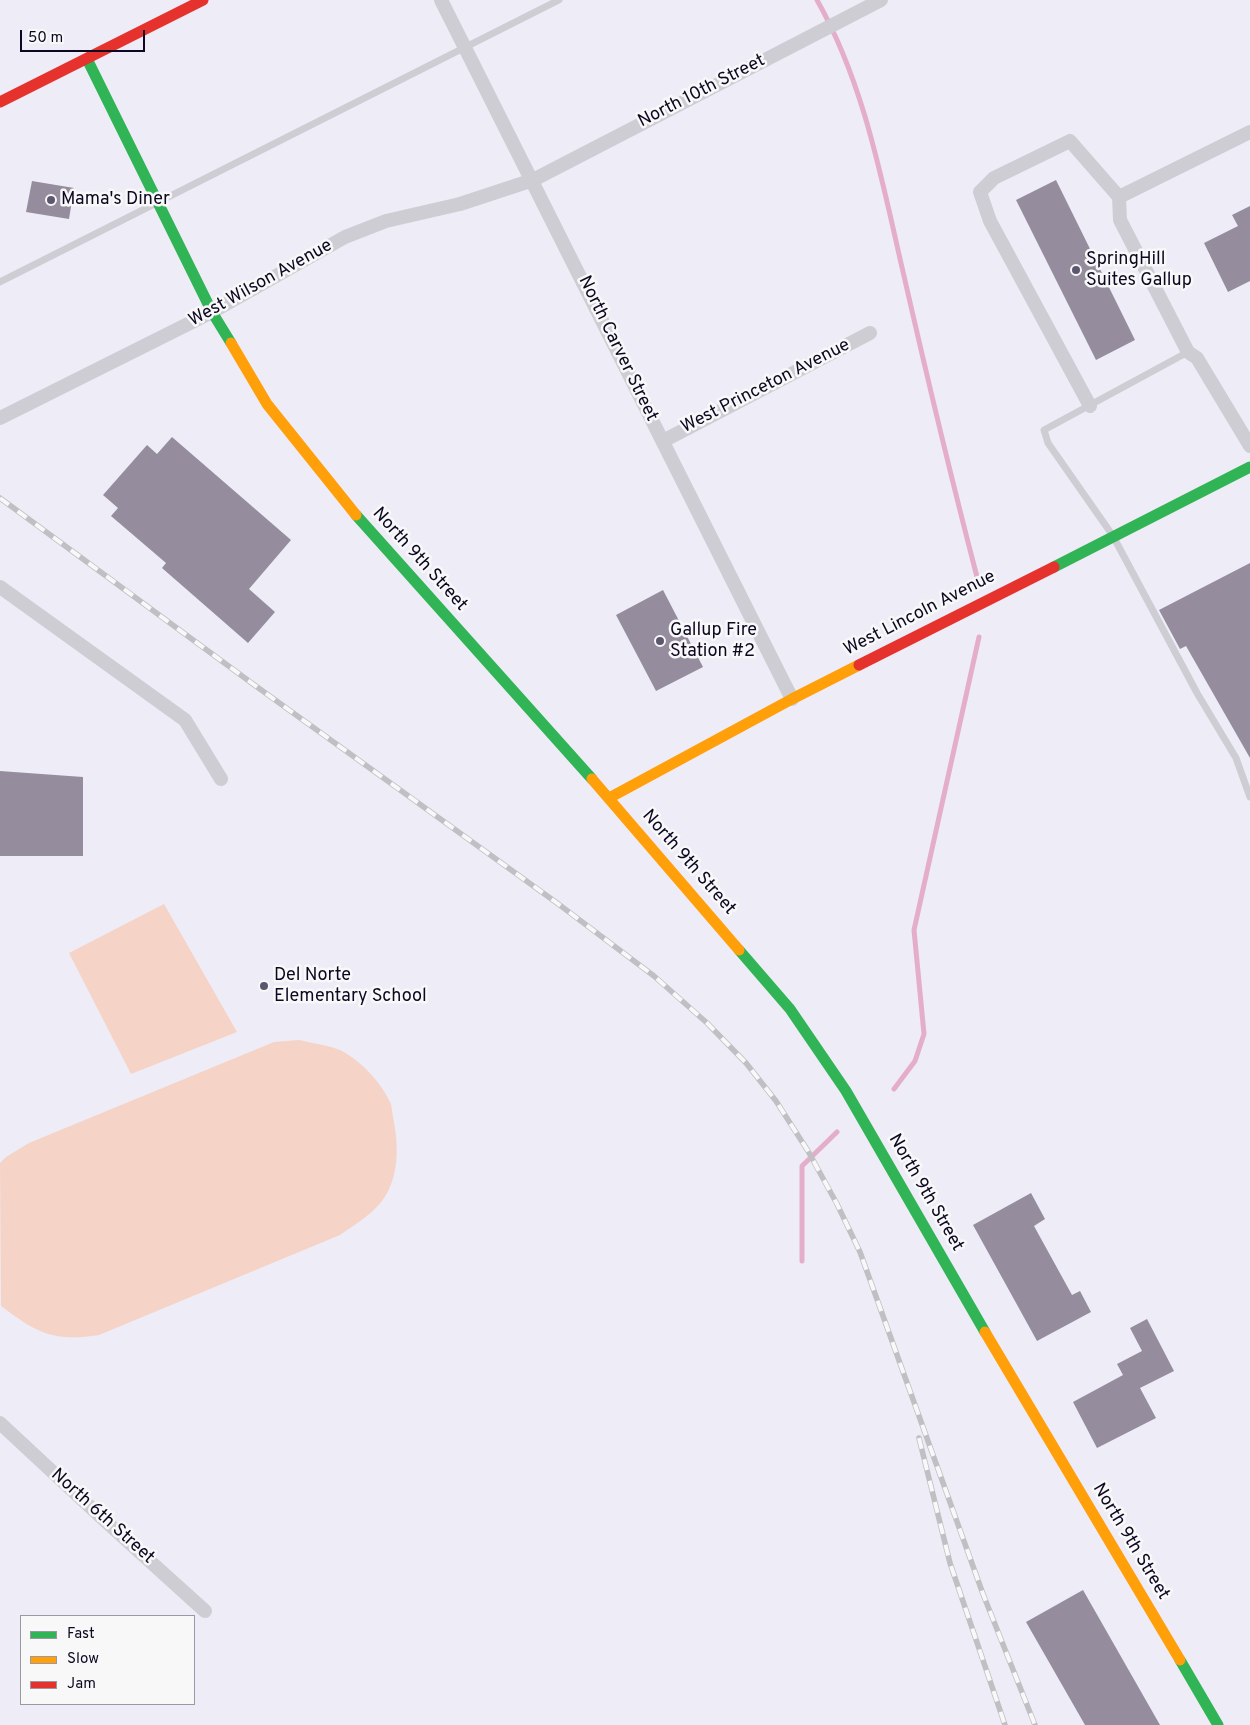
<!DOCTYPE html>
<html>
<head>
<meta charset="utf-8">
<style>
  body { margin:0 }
  #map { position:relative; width:1250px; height:1725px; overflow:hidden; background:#eeecf6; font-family:Overpass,sans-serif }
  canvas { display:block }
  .legend { position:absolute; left:20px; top:1615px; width:175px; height:90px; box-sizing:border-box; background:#f8f8f8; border:1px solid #9a98a2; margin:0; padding:6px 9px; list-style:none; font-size:15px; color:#0d0722 }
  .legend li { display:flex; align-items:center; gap:10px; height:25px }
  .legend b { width:25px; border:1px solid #9a98a2 }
  .scale { position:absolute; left:20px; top:30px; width:125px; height:22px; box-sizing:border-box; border:2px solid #0d0722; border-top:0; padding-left:6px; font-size:15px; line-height:18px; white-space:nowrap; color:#0d0722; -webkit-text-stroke:4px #f8f8f8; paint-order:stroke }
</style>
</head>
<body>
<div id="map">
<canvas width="1250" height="1725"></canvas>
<ul class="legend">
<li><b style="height:6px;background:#30b455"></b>Fast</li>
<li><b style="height:6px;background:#ff9f0a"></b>Slow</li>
<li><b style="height:6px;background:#e5322d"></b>Jam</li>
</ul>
<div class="scale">50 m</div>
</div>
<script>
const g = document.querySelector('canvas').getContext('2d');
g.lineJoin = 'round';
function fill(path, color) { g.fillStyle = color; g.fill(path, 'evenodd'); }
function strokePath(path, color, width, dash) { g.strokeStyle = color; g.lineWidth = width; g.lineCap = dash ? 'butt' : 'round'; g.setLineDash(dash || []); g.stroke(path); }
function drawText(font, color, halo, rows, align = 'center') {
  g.font = font + ' Overpass,sans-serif'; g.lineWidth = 5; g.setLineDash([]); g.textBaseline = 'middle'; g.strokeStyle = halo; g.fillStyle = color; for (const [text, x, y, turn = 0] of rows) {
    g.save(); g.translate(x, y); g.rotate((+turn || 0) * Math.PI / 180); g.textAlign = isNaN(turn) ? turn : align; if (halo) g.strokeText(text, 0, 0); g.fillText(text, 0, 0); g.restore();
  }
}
fill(new Path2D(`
  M 164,904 L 237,1032 L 131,1074 L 69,953 Z
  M 299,1040 C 312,1043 327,1045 340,1050 C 360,1060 381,1082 390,1102 C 392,1106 392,1112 393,1117 C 398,1142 400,1171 386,1195 C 375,1213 357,1223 340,1235 L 99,1335 C 53,1342 37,1333 1,1306 L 0,1163 L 6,1157 L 29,1143 L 274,1042 Z`), '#f6d3c7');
strokePath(new Path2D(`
  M 817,0 C 865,85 882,182 904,276 C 927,377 951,477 977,577
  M 894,1089 L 915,1061 L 924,1034 L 914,930 L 979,637
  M 802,1261 L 802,1166 L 837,1132`), '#e4aecb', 5);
fill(new Path2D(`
  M 1056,180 L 1135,340 L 1096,360 L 1016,200 Z
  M 32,181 L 74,188 L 69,219 L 26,212 Z
  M 1250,206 L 1250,281 L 1228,292 L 1204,243 L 1238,226 L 1232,215 Z
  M 172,437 L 291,540 L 249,589 L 275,612 L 248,643 L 162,568 L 166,563 L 111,516 L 118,508 L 103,495 L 147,445 L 157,454 Z
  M 1250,563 L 1250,758 L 1186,646 L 1180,649 L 1159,610 Z
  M 663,590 L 703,667 L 656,691 L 616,615 Z
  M 0,771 L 83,777 L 83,856 L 0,856 Z
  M 1031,1193 L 1045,1219 L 1034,1226 L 1072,1295 L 1080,1291 L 1091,1312 L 1037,1341 L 973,1225 Z
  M 1147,1319 L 1174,1371 L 1140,1388 L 1156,1418 L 1097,1448 L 1073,1402 L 1123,1375 L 1117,1364 L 1142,1351 L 1130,1328 Z
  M 1083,1590 L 1160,1725 L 1085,1725 L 1026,1622 Z`), '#958d9e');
strokePath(new Path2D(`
  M 0,282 L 559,0
  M 1188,352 L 1044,430 L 1048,443 L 1113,536 L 1197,693 L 1236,758 L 1250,797`), '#cfcdd4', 7);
strokePath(new Path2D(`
  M 441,0 L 792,699
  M 1119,197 L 1250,132
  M 1090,406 L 990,221 L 980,192 L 994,178 L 1070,141 L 1119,197 L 1120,220 L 1188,352 L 1197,358 L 1250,446
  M 0,418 L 212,312 L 345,237 L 386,221 L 460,204 L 533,180 L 881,0
  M 663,441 L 870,333
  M 0,587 L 185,720 L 221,779
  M 0,1423 L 101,1517 L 205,1611`), '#cfcdd4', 14);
strokePath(new Path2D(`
  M 87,59 L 212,312 L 231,343
  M 356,515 L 592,779
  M 1054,567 L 1250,467
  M 739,950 L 790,1009 L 846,1091 L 985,1332
  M 1180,1660 L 1218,1725`), '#30b455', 11);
strokePath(new Path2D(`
  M 231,343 L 267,404 L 356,515
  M 592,779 L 739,950
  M 609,798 L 792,699 L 859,665
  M 985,1332 L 1180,1660`), '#ff9f0a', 11);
strokePath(new Path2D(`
  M 0,102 L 203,0
  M 859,665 L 1054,567`), '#e5322d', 11);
const rail = new Path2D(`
  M 0,498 L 253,684 L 557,903 L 654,976 L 707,1023 L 746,1063 L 776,1101 L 808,1151 L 837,1204 L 860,1252 L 983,1594 L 1035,1725
  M 919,1438 L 950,1563 L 1005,1725`);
strokePath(rail, '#c0bfc4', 5.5);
strokePath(rail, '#f8f8f8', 4, [11]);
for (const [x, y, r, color] of [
  [51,200,5,"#5c576c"],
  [1076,270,5,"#5c576c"],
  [660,641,5,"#5c576c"],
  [264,986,5,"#5c576c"]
]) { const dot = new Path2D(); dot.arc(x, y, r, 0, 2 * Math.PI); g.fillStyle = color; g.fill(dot); strokePath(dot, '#f8f8f8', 2); }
drawText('18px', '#0d0722', '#f8f8f8', [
  ["North 10th Street",702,92,-27],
  ["West Wilson Avenue",261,284,-29],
  ["North Carver Street",617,349,64],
  ["West Princeton Avenue",766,387,-27],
  ["North 9th Street",419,560,48],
  ["West Lincoln Avenue",920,614,-27],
  ["North 9th Street",688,863,49],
  ["North 9th Street",925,1193,60],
  ["North 6th Street",102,1517,42],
  ["North 9th Street",1130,1542,59]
]);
drawText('18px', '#0d0722', '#f8f8f8', [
  ["Mama's Diner",61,200],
  ["SpringHill",1086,260],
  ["Suites Gallup",1086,281],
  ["Gallup Fire",670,631],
  ["Station #2",670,652],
  ["Del Norte",274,976],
  ["Elementary School",274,997]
], 'left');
</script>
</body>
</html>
